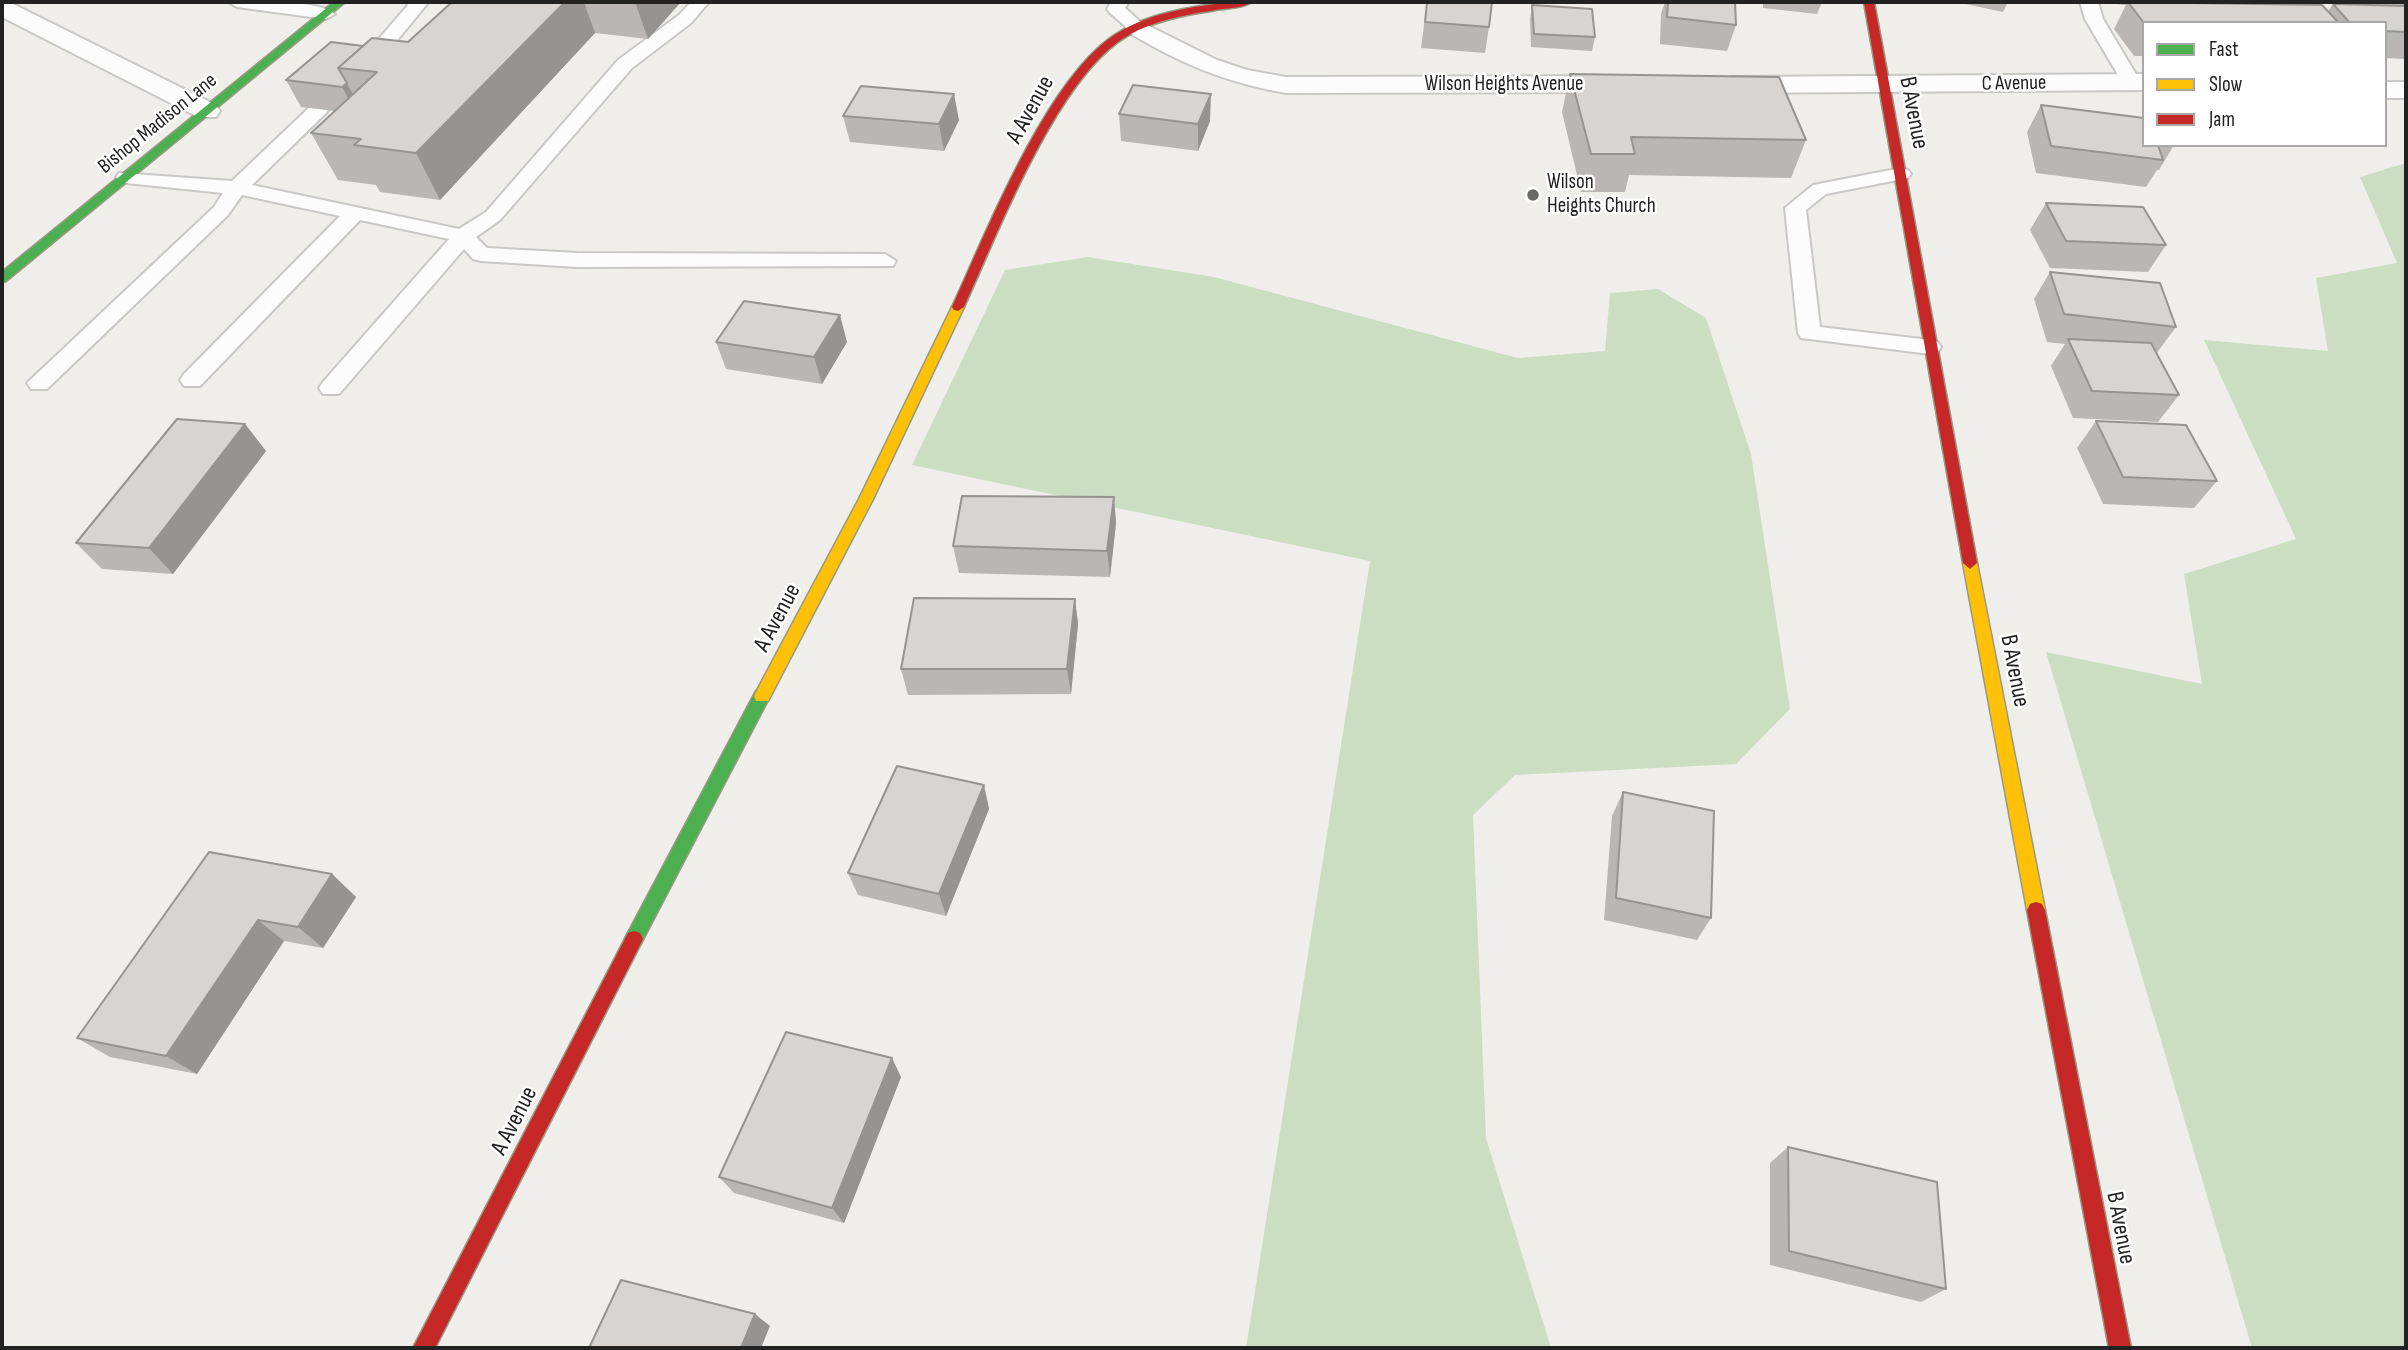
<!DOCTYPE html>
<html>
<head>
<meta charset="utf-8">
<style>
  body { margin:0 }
  #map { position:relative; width:2408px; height:1350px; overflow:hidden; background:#f0eeeb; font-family:"Sofia Sans Condensed",sans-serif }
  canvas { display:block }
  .frame { position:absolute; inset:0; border:4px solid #222; pointer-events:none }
  .legend { position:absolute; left:2142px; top:21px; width:245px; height:126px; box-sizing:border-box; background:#fff; border:2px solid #a7a7a7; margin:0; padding:9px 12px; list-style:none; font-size:21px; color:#222 }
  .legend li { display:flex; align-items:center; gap:14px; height:35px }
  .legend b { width:35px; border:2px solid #a7a7a7 }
</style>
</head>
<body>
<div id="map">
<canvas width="2408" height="1350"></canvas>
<div class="frame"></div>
<ul class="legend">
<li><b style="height:9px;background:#4caf50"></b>Fast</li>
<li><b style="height:9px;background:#ffc107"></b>Slow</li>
<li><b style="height:9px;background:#c62828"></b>Jam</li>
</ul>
</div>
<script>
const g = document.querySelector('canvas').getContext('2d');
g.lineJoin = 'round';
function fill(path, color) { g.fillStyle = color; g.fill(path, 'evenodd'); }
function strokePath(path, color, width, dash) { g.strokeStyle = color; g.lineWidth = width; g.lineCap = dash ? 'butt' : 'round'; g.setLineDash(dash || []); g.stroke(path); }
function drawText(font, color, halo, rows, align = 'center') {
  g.font = font + ' "Sofia Sans Condensed",sans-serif'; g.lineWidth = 5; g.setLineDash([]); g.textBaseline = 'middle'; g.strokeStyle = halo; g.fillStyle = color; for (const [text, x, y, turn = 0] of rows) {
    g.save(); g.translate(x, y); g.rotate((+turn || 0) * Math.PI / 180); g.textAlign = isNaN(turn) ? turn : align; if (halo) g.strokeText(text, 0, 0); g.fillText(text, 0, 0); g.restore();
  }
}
fill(new Path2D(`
  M 2406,163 L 2406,1348 L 2252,1348 L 2046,652 L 2202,684 L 2184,574 L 2296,539 L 2204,340 L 2328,351 L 2316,278 L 2397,263 L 2360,177 Z
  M 1088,257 L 1214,277 L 1518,358 L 1605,351 L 1610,293 L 1658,289 L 1706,318 L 1751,454 L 1790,709 L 1736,764 L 1515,775 L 1473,815 L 1486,1138 L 1551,1348 L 1246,1348 L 1370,561 L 912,465 L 1005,270 Z`), '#cbdec1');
const lane = new Path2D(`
  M 228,2 C 249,1 321,0 335,14 L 326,19 L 237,7 Z
  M 406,2 L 427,4 L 371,72 L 357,72 L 355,68 L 357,64 L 408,5 Z
  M 691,2 L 709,2 L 691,23 L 632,68 L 500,220 L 476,237 L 487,248 L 577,253 L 885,254 L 896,261 L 893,266 L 577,267 L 481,261 L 473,259 L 464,249 L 339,394 L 323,394 L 319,388 L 323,382 L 449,239 L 360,220 L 200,386 L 184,386 L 180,380 L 184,374 L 340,216 L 242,195 L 228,215 L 47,389 L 31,389 L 27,383 L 214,207 L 223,193 L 126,183 L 119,181 L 116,177 L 119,173 L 232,181 L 312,105 L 319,103 L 329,109 L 326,113 L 252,185 L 459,229 L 486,212 L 618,60 L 679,15 Z
  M 1111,2 L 1129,2 L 1125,8 L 1146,27 L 1143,31 L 1131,31 L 1110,13 L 1107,9 Z
  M 2080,2 L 2098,2 L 2103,19 L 2140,81 L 2138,85 L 2124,85 L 2085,19 Z
  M 2269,2 L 2287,2 L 2288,4 L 2279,9 L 2273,8 Z
  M 1901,168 L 1908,170 L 1911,174 L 1908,178 L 1826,194 L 1806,210 L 1820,327 L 1930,340 L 1938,342 L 1941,347 L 1938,352 L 1930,354 L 1801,338 L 1798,333 L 1785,208 L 1813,185 Z`);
const street = new Path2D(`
  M 2,2 L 11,3 L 216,105 L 220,111 L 216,117 L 198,117 L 2,17 Z
  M 1137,20 L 1217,60 L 1247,70 L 1286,77 L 1619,76 L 1628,79 L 1632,84 L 1628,89 L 1619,92 L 1286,93 C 1227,83 1179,63 1128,32 L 1125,27 L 1128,22 Z
  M 2144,74 L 2144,90 L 1732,93 L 1723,90 L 1719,85 L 1723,80 L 1732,77 Z
  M 2385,82 L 2406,82 L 2406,98 L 2385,98 Z`);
const fast = new Path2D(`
  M 334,2 L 345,2 L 6,281 L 2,282 L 2,272 Z
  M 762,690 L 768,691 L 770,696 L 640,945 L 634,947 L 628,945 L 625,939 L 628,933 L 756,691 Z`);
const slow = new Path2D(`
  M 958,303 L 964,307 L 873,499 L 768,701 L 756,701 L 754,696 L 859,499 L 952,307 Z
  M 1970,557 L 1977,563 L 2045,910 L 2042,916 L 2036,918 L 2030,916 L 2027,910 L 1963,563 Z`);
const jam = new Path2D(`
  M 1229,2 L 1252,2 C 1242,9 1223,8 1211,11 C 1183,15 1154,21 1129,35 C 1058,74 998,233 964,307 L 958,311 L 954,310 L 952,307 C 987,232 1049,71 1121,31 C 1153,12 1193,7 1229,2 Z
  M 1864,2 L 1874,2 L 1887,72 L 1977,563 L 1970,569 L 1963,563 Z
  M 2036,902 L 2042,904 L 2045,910 L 2131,1348 L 2109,1348 L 2027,910 L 2030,904 Z
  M 634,931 L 640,933 L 643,939 L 640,945 L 435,1348 L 413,1348 L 628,933 Z`);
strokePath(lane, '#c9c8c7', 4);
strokePath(street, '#c9c8c7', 4);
strokePath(fast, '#999a82', 3);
strokePath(slow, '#999a82', 3);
strokePath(jam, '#999a82', 3);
fill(lane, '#fdfcfc');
fill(street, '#fdfcfc');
fill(fast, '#4caf50');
fill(slow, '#ffc107');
fill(jam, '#c62828');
fill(new Path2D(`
  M 452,2 L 681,2 L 648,39 L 595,33 L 440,200 L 380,192 L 376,185 L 338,180 L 311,133 L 335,111 L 301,107 L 286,80 L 363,46 L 408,42 Z
  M 1427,2 L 1489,27 L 1485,53 L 1421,48 Z
  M 1665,2 L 1735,2 L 1736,25 L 1727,51 L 1660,44 L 1661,14 Z
  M 1763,2 L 1822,2 L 1817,14 L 1763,8 Z
  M 1956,2 L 2008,2 L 2003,12 Z
  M 2097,2 L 2228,2 L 2227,4 L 2328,11 L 2333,4 L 2337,4 L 2336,2 L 2406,2 L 2406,59 L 2385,58 L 2385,23 L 2144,23 L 2144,56 L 2134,56 L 2114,29 L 2126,5 Z
  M 1532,5 L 1595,37 L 1592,51 L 1531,47 L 1530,19 Z
  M 1570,74 L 1806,140 L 1791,178 L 1629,175 L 1625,192 L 1581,192 L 1562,112 Z
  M 2041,105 L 2144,145 L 2174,145 L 2159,170 L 2157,170 L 2146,187 L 2036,173 L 2027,132 Z
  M 1119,114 L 1210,121 L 1198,151 L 1121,141 Z
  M 843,116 L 959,120 L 944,151 L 850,142 Z
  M 2046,203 L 2166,245 L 2148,272 L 2050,268 L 2030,230 Z
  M 2050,272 L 2176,327 L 2156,354 L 2179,395 L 2158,422 L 2073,418 L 2051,366 L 2065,344 L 2047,342 L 2034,299 Z
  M 716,342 L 847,342 L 822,384 L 726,369 Z
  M 2096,421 L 2217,481 L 2194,508 L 2103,504 L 2077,448 Z
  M 245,424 L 266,451 L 173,574 L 102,569 L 76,543 Z
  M 1114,497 L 1116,523 L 1110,577 L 959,573 L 953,546 Z
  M 1075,599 L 1078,624 L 1071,694 L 908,695 L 901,669 Z
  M 984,785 L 989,809 L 946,916 L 858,895 L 848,873 Z
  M 1623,792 L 1711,918 L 1697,940 L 1604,920 L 1612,816 Z
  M 209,852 L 332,874 L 356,897 L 323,948 L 284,941 L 197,1074 L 110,1057 L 77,1038 Z
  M 901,1077 L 844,1223 L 734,1193 L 719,1177 Z
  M 1788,1147 L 1946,1289 L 1921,1302 L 1770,1265 L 1770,1163 Z`), '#b9b6b5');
fill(new Path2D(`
  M 565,2 L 584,2 L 595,33 L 440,200 L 416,153 Z
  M 635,2 L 681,2 L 648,39 Z
  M 347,83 L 361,110 L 356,114 L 342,87 Z
  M 954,94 L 959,120 L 944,151 L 939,124 Z
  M 1211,94 L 1210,121 L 1198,151 L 1198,124 Z
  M 840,315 L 847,342 L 822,384 L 814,357 Z
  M 245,424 L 266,451 L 173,574 L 149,548 Z
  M 1114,497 L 1116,523 L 1110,577 L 1107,551 Z
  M 1075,599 L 1078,624 L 1071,694 L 1067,669 Z
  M 984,785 L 989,809 L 946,916 L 939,894 Z
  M 332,874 L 356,897 L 323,948 L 298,927 Z
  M 258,920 L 284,941 L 197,1074 L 166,1056 Z
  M 892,1058 L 901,1077 L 844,1223 L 832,1208 Z
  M 755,1314 L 770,1326 L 761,1348 L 741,1348 Z`), '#969493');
const building = new Path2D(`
  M 452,2 L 565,2 L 416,153 L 354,145 L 361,139 L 311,133 L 377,72 L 338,68 L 372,38 L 408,42 Z
  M 1427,2 L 1492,2 L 1489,27 L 1425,22 Z
  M 1668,2 L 1735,2 L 1736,25 L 1667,17 Z
  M 2128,2 L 2322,5 L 2339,23 L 2144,23 Z
  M 2333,4 L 2406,6 L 2406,32 L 2385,31 L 2385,23 L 2350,23 Z
  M 1532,5 L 1592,9 L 1595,37 L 1534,34 Z
  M 331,42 L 363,46 L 338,68 L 347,83 L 342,87 L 286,80 Z
  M 1570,74 L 1779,77 L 1806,140 L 1631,137 L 1635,154 L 1591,154 Z
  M 1133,85 L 1211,94 L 1198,124 L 1119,114 Z
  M 861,86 L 954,94 L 939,124 L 843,116 Z
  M 2041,105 L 2144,118 L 2144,145 L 2158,145 L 2163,160 L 2051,146 Z
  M 2046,203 L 2143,207 L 2166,245 L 2066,241 Z
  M 2050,272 L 2160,283 L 2176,327 L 2064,314 Z
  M 744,301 L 840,315 L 814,357 L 716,342 Z
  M 2068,339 L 2151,343 L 2179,395 L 2092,391 Z
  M 177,419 L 245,424 L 149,548 L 76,543 Z
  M 2096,421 L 2186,425 L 2217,481 L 2123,477 Z
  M 962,496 L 1114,497 L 1107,551 L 953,546 Z
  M 914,598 L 1075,599 L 1067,669 L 901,669 Z
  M 897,766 L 984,785 L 939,894 L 848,873 Z
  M 1623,792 L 1714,811 L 1711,918 L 1616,898 Z
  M 209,852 L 332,874 L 298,927 L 258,920 L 166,1056 L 77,1038 Z
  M 786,1032 L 892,1058 L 832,1208 L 719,1177 Z
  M 1788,1147 L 1937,1182 L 1946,1289 L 1789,1251 Z
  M 621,1280 L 755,1314 L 741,1348 L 589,1348 Z`);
fill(building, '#d7d4d2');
strokePath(building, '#969493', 2);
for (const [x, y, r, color] of [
  [1533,195,7,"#6a6968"]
]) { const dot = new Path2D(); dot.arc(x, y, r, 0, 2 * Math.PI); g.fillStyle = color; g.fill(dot); strokePath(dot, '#fff', 2.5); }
drawText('21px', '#222', '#fff', [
  ["C Avenue",2014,84,-1],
  ["Wilson Heights Avenue",1504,85],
  ["Bishop Madison Lane",158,124,-39]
]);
drawText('21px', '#222', '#fff', [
  ["Wilson",1547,183],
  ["Heights Church",1547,207]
], 'left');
drawText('24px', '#222', '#fff', [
  ["A Avenue",1031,110,-61],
  ["B Avenue",1913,113,79],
  ["A Avenue",778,618,-62],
  ["B Avenue",2014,671,79],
  ["A Avenue",515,1121,-63],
  ["B Avenue",2120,1228,79]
]);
</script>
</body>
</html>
